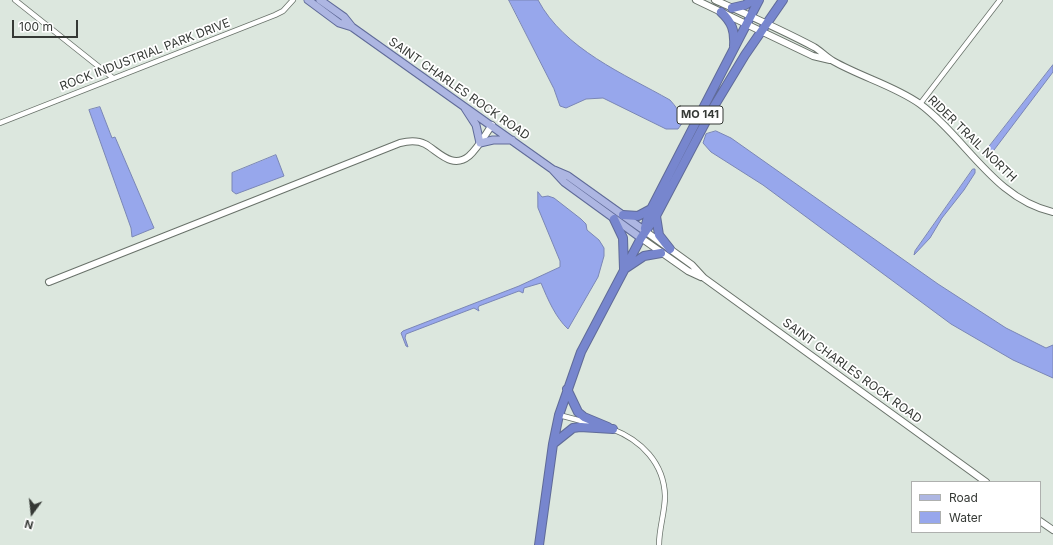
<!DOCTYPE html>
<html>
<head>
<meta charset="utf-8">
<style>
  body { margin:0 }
  #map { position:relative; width:1053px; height:545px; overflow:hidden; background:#dce7de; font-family:Inter,sans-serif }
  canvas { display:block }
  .legend { position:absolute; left:911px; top:481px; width:130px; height:52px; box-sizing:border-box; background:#fff; border:1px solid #aeb0ae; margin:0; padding:5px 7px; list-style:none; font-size:12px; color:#353935 }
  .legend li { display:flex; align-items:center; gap:8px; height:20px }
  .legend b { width:20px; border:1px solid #aeb0ae }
  .north { position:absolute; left:12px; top:493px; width:40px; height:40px; -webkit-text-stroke:3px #fff; paint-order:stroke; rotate:195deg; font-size:11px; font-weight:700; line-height:16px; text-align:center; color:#353935 }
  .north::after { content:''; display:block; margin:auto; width:14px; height:18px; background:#353935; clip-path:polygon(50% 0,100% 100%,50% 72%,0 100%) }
  .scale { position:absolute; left:12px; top:20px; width:66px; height:18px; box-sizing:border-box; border:2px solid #353935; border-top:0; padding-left:5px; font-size:12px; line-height:14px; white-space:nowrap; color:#353935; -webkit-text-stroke:3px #fff; paint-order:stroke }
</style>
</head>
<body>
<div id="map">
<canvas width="1053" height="545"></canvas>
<ul class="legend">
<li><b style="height:5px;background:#adb6e2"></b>Road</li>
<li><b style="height:11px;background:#97a7ec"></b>Water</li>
</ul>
<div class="north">N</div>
<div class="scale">100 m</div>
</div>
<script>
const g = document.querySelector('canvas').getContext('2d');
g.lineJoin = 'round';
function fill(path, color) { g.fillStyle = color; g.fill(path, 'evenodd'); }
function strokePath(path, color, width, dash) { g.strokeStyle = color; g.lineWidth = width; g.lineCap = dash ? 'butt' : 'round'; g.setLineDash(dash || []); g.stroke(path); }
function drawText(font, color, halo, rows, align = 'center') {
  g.font = font + ' Inter,sans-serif'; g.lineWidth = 3.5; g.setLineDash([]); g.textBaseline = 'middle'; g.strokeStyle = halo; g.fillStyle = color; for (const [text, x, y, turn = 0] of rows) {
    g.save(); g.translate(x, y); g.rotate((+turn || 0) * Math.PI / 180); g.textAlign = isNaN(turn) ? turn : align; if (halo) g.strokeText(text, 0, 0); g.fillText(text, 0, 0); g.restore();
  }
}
const water = new Path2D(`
  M 509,0 L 538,0 C 564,49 624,74 670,100 C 676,106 679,113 685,119 L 678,129 L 666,129 L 603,98 L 586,99 L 566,108 L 560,106 L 554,89 Z
  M 1053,65 L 1053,72 L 991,154 L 989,156 L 984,155 L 984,153 Z
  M 100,107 L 112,138 L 115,137 L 154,228 L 132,237 L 131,228 L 89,110 Z
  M 716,131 L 731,138 L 938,284 L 1006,328 L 1046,348 L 1053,345 L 1053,378 L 1013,360 L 951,324 L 763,185 L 711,152 L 703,143 L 706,134 Z
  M 276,155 L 284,176 L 236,194 L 232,191 L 232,173 Z
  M 973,169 L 975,169 L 975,173 L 964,190 L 942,218 L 930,238 L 914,255 L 915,251 Z
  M 538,192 L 542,197 L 548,196 L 554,198 L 581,219 L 586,224 L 587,230 L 599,240 L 604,248 L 604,256 L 598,277 L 568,329 C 556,318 548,300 541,283 L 524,288 L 523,293 L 519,291 L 479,306 L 478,308 L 479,311 L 474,308 L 406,334 L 405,338 L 408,347 L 406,346 L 401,333 L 403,331 L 519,286 L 560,267 L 560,261 L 538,208 Z`);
fill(water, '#97a7ec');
strokePath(water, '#7a86b5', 1);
const street = new Path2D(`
  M 15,0 L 113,78
  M 920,104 L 1000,0
  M 0,123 L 275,15 L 283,11 L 293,0
  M 559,415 L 593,424
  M 612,429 C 641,440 664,463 665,496 C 665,512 659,528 659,545`);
const secondary = new Path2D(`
  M 696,0 L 813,56 L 830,60
  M 715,0 C 748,15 782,30 814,47 C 821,51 826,57 833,61 C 861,77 895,86 920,104 C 966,138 994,199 1053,212
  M 645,231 L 692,265 L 704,278 L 986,482
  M 641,238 L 688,271 L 701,277
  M 49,282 L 400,143 C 408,141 417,140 425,144 C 438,151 452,170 469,156 C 478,148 485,135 492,125
  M 1040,521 L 1053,530`);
const primary = new Path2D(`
  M 308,0 L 339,23 L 352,27 L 552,169 L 564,182 L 641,238
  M 320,0 L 344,17 L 352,27
  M 465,108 L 476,125 L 480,143 L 493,140 L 512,140
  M 554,170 L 568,176 L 645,231`);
const highway = new Path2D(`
  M 732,8 L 745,5 L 753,0
  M 721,12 C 732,22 735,31 734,46
  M 623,215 L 638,216 L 651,209
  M 656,216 L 659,235 L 670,249
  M 614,219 L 623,238 L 624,269
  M 645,228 L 649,213 L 759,0
  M 626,268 L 644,256 L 661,253
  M 567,389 L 578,412 L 584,417 L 608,427
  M 553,444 L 573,428 L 580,427 L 613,429
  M 539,545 L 553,444 L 559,415 L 581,352 L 641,238 L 656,216 L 713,108 L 745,55 L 783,0`);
strokePath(street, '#69726a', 6);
strokePath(secondary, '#69726a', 8);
strokePath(primary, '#606b98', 9);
strokePath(highway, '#606b98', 10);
strokePath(street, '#fff', 4.5);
strokePath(secondary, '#fff', 6);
strokePath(primary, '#adb6e2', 7);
strokePath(highway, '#7786ce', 8);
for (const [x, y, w] of [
  [700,115,46]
]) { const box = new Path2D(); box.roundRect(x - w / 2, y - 9, w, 18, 3); g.fillStyle = '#fff'; g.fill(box); strokePath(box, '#353935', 1); }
drawText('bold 11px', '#353935', null, [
  ["MO 141",700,115]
]);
drawText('12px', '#353935', '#fff', [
  ["ROCK INDUSTRIAL PARK DRIVE",145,55,-21],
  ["SAINT CHARLES ROCK ROAD",459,89,35],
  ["RIDER TRAIL NORTH",972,139,44],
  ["SAINT CHARLES ROCK ROAD",852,371,36]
]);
</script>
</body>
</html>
